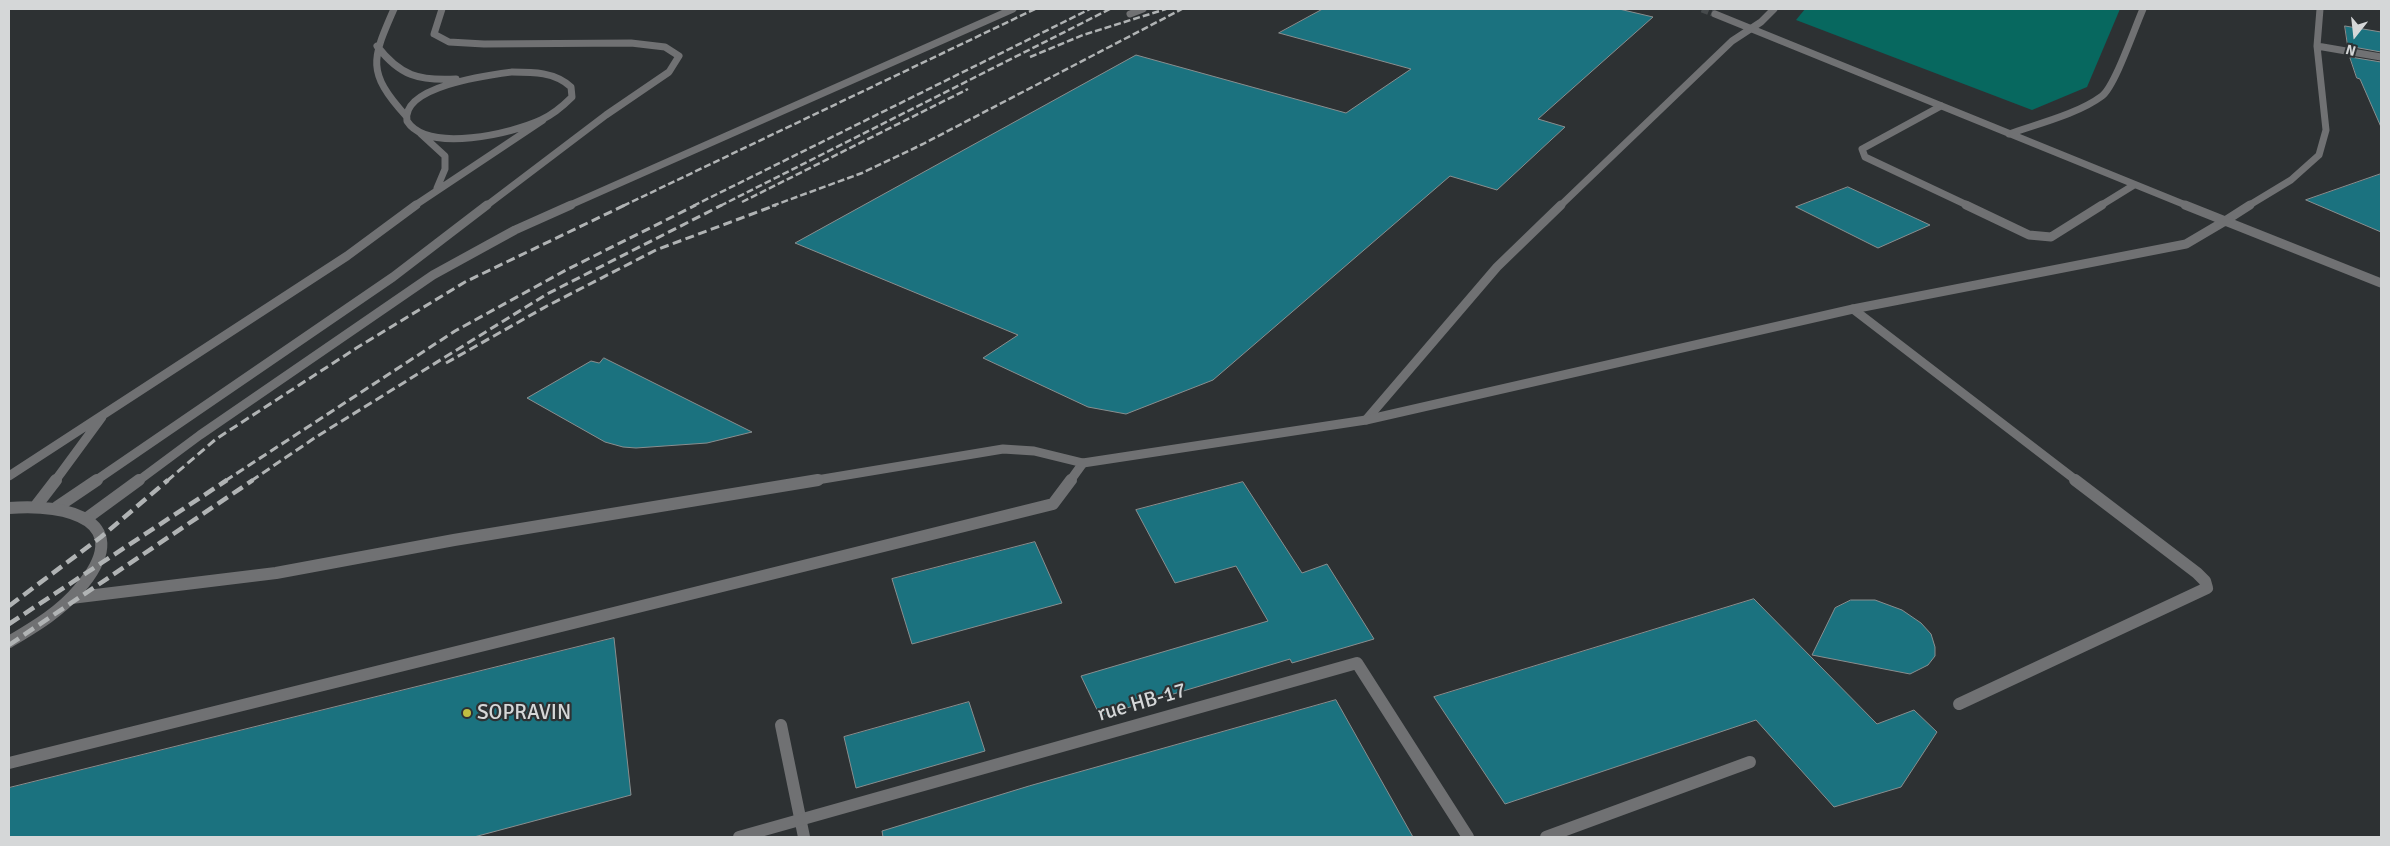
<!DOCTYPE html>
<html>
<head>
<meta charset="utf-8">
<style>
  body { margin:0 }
  #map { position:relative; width:2390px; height:846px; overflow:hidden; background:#2d3133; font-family:Signika,sans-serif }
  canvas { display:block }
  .frame { position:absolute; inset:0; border:10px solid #d5d7d8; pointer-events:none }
  .north { position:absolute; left:2330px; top:10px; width:50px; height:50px; -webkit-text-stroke:4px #2d3133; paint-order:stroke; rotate:196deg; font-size:14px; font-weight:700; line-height:20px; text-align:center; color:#d5d7d8 }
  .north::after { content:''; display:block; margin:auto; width:18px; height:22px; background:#d5d7d8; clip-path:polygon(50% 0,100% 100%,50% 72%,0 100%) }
</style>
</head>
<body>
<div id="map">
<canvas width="2390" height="846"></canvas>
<div class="frame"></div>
<div class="north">N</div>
</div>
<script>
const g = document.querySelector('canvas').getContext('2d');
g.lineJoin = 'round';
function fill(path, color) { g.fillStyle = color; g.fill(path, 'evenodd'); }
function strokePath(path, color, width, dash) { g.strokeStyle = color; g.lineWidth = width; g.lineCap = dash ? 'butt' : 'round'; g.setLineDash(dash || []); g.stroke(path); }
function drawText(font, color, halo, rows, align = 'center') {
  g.font = font + ' Signika,sans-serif'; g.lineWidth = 4.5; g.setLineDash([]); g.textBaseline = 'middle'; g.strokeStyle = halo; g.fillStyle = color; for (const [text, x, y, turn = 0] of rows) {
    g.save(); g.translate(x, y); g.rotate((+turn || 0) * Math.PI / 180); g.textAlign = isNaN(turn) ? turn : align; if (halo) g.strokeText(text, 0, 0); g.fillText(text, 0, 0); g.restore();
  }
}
fill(new Path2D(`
  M 1805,9 L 2120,9 L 2087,87 L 2032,110 L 1796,20 Z`), '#07685f');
const building = new Path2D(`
  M 1323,9 L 1619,9 L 1653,17 L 1538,119 L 1565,127 L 1497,190 L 1450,176 L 1213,380 L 1126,414 L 1088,407 L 983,358 L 1018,335 L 795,243 L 1136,55 L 1346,113 L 1411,69 L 1279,33 Z
  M 2345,26 L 2381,32 L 2381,52 L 2348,46 Z
  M 2350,57 L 2381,62 L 2381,127 L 2360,79 L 2357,78 Z
  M 2381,174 L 2381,232 L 2306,200 Z
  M 1848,187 L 1930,225 L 1878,248 L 1796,207 Z
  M 604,358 L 752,432 L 707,443 L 636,448 L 623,447 L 605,442 L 527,398 L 591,361 L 599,363 Z
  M 1243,482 L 1302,573 L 1327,564 L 1374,639 L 1292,663 L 1290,659 L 1100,716 L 1081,676 L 1268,621 L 1236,566 L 1175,583 L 1136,510 Z
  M 1035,542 L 1062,603 L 912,644 L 892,579 Z
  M 1754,599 L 1877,724 L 1914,710 L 1937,732 L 1901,787 L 1834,807 L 1756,720 L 1505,804 L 1434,697 Z
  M 1851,600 L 1875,600 L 1902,610 L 1921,623 L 1931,634 L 1935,647 L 1935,656 L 1928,665 L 1910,674 L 1812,655 L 1835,608 Z
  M 614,638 L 631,795 L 474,837 L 9,837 L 9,788 Z
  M 1336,700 L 1413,837 L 883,837 L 882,831 L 1029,786 Z
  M 969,702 L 985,751 L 856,788 L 844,737 Z`);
fill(building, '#1b727f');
strokePath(building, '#898e8f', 1);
strokePath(new Path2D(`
  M 1702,9 L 1715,14`), '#464a4c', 7, [7, 3]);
strokePath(new Path2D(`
  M 442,9 L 434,34 L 449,42 L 484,44 L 631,43 L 665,47 L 679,56 L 669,72 L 606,115 L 486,206
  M 1130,14 L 1143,9
  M 2317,46 L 2381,57
  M 1941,106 L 1862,149 L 1865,157 L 1969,206
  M 2009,134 C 2037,124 2078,114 2102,96 C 2115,86 2135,27 2143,9
  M 568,206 L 1013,9
  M 1560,206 L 1732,41 L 1761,22 L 1774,9
  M 2100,206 L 2134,185
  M 2248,206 L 2291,180 L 2319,155 L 2326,130 L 2317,46 L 2320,9`), '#707173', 7);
strokePath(new Path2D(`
  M 1966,205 L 2029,235 L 2051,237 L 2102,205
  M 2225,221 L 2250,205
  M 1853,309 L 2077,481
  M 1366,420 L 1497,267 L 1561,205
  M 95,481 L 393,277 L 487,205
  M 138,481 L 200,435 L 433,275 L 515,230 L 571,205
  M 1070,481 L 1083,463`), '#707173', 9);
strokePath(new Path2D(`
  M 57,507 L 97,480
  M 87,518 L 139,480
  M 1959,704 L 2207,588 L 2205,581 L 2197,573 L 2075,480
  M 781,725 L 804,837
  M 9,763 L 1053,504 L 1071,480
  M 1546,837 L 1750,762`), '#707173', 12);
strokePath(new Path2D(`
  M 394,9 C 372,59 366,72 406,116
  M 1715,14 L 2188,206
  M 377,46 C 400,76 419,81 456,79
  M 512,72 C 533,72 555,72 571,87 L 572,97 C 563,106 554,114 541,120 C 513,133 428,154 407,121 C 401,86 489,75 512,72 Z
  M 421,134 L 445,156 L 445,169 L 437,188
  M 414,206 L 543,120`), '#707173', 7);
strokePath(new Path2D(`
  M 2185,205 L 2381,283
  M 9,476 L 347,256 L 416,205
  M 55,481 L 102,417
  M 811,481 L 1003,449 L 1034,451 L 1083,463 L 1366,420 L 1853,309 L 2186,244 L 2225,221`), '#707173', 9);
strokePath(new Path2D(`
  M 36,506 L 56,480
  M 9,508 C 68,503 138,521 79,589 C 60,612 34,627 9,642
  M 71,598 L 276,573 L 454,540 L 818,480
  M 739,837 L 1357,663 L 1468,837`), '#707173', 12);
strokePath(new Path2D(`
  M 1030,57 L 1083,35 L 1166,9
  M 742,202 L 968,89
  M 623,206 L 1035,9
  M 693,206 L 1090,9
  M 720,206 L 1110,9
  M 772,206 L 862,173 L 923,144 L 1182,9`), '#b0b3b4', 2.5, [7, 3]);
strokePath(new Path2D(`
  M 446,363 L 547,306 L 656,250 L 776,205
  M 167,481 L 216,439 L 358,347 L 465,282 L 625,205
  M 225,481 L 455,331 L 568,269 L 696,205
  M 251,481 L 316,437 L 547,294 L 722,205`), '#b0b3b4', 3, [9, 4.5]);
strokePath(new Path2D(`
  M 9,606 L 101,537 L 168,480
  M 9,624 L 227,480
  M 9,645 L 253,480`), '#b0b3b4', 4.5, [12, 6]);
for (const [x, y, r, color] of [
  [467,713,5,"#bfbe41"]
]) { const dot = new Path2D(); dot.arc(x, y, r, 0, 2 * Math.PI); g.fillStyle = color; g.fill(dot); strokePath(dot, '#2d3133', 2); }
drawText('21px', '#d5d7d8', '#2d3133', [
  ["rue HB-17",1142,703,-16]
]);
drawText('21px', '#d5d7d8', '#2d3133', [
  ["SOPRAVIN",477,713]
], 'left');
</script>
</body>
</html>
